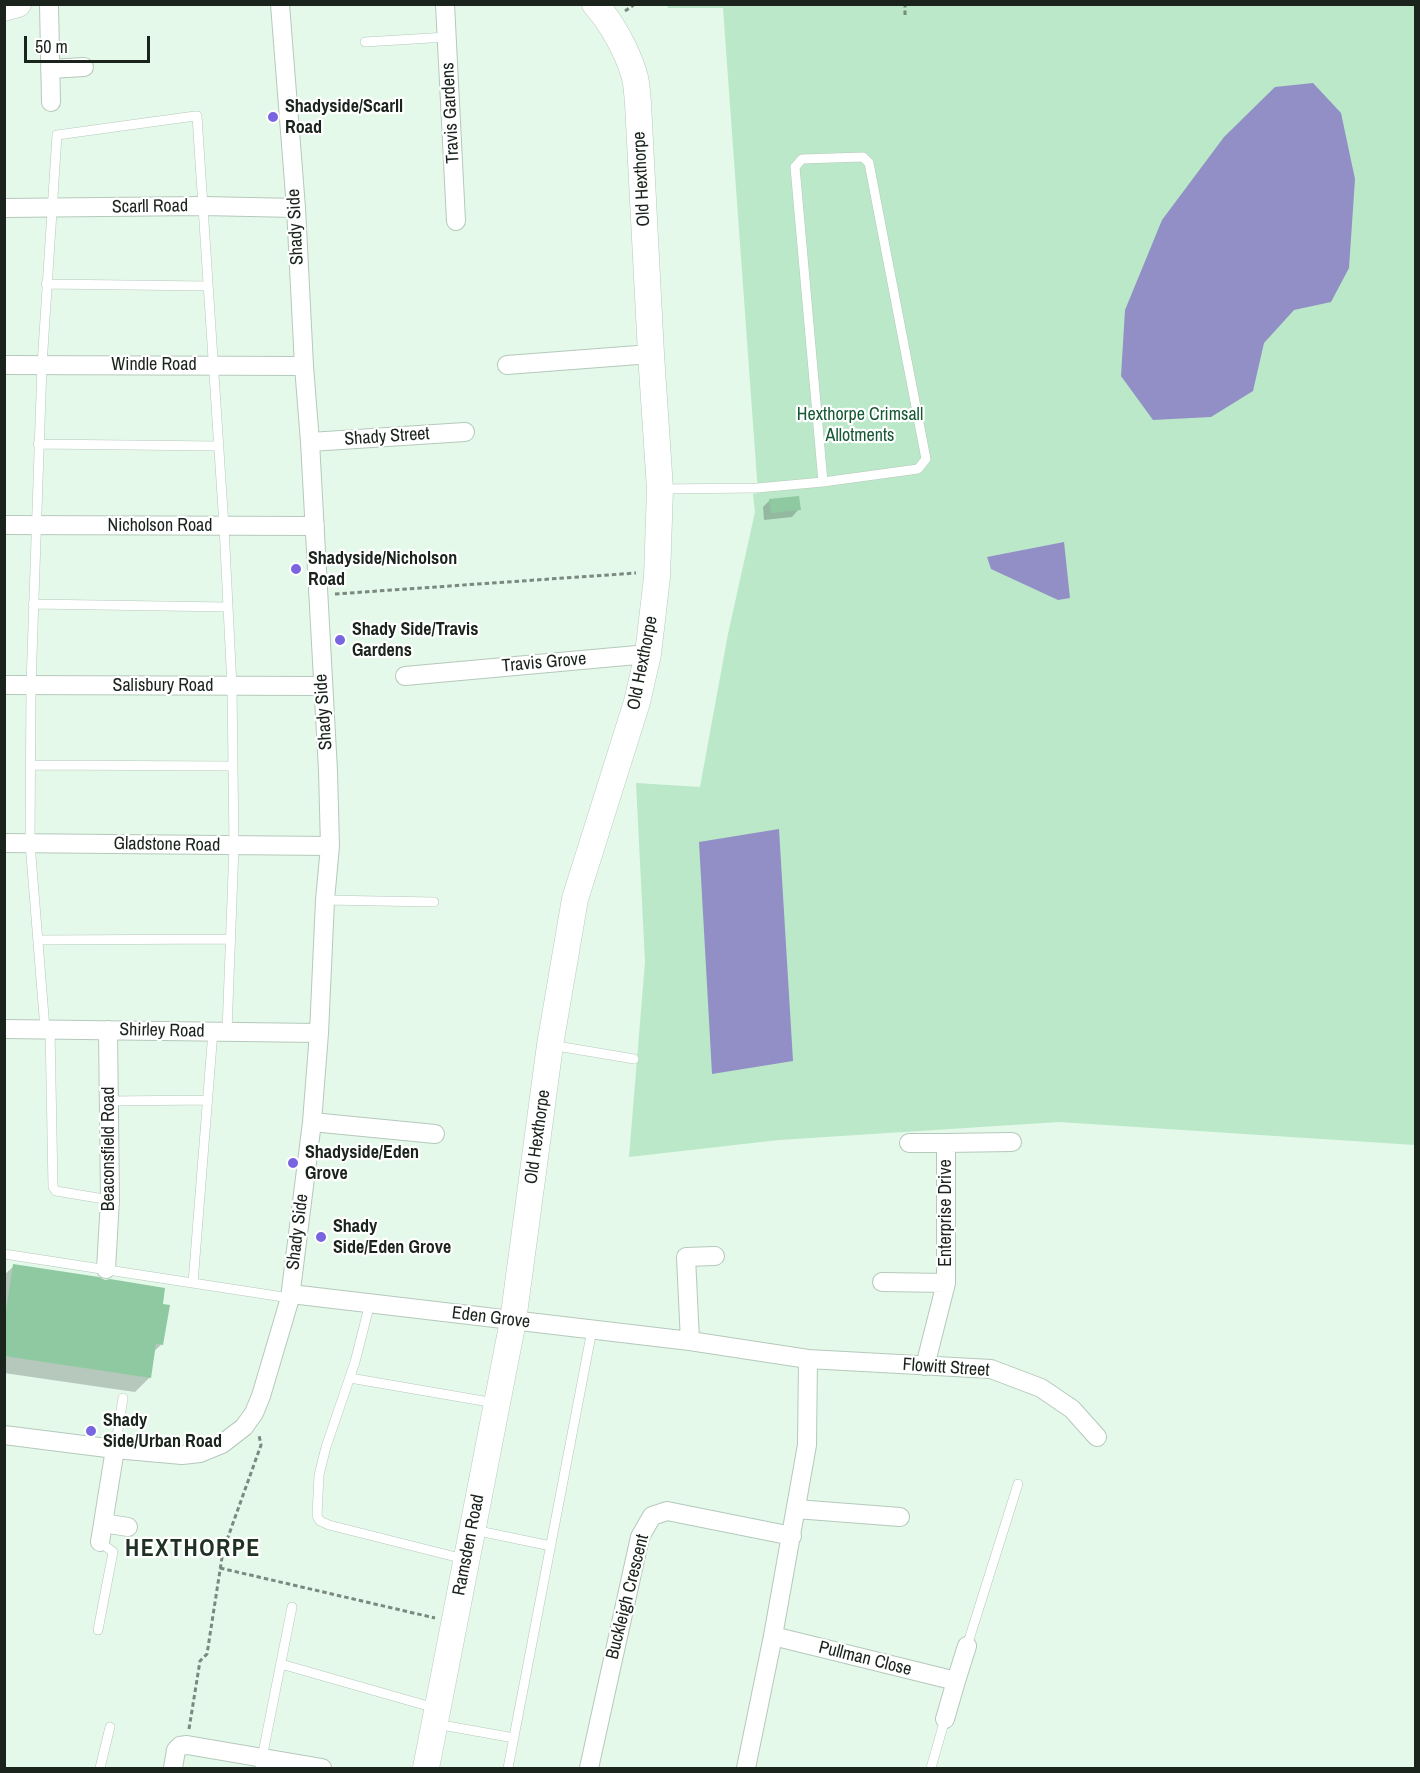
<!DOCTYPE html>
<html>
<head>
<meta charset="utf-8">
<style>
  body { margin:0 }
  #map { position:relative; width:1420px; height:1773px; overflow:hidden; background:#e4f9ea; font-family:"Archivo Narrow",sans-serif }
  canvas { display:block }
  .frame { position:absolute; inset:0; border:6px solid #1b231d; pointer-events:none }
  .scale { position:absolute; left:24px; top:36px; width:126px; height:27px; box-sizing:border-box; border:3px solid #1b231d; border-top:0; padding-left:8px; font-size:18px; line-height:21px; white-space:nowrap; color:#1b231d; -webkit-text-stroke:4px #fff; paint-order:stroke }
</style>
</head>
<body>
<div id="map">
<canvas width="1420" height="1773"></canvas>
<div class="frame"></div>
<div class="scale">50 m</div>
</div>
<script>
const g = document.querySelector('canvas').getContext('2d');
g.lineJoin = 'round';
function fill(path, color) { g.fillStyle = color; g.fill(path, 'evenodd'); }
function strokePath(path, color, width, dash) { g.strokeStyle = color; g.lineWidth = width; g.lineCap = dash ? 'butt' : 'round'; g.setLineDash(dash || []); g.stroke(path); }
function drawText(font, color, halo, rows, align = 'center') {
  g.font = font + ' "Archivo Narrow",sans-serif'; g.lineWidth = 4.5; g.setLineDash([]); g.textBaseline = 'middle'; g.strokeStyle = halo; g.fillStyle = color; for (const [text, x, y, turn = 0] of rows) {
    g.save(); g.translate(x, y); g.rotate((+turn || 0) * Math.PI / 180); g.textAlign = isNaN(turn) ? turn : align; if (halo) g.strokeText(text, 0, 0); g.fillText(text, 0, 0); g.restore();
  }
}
fill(new Path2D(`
  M 667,5 L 1415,5 L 1415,1145 L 1059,1122 L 779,1140 L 629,1157 L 645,962 L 636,783 L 700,787 L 728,634 L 755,512 L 753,494 L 758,493 L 723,8 L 668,8 Z`), '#bae8c8');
fill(new Path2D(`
  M 1313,83 L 1341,113 L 1355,179 L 1349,268 L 1331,302 L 1294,310 L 1264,343 L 1253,391 L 1211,417 L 1153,420 L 1121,376 L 1125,310 L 1162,220 L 1224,137 L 1275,87 Z
  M 1064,542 L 1070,598 L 1058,600 L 991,569 L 987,557 Z
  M 779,829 L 793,1061 L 712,1074 L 699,842 Z`), '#928fc7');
fill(new Path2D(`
  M 770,500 L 799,509 L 792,517 L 764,520 L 763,507 Z
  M 14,1266 L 161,1345 L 153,1352 L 150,1377 L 135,1392 L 4,1373 L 4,1275 Z`), '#0003');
fill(new Path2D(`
  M 799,496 L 801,510 L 771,513 L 769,499 Z
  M 13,1264 L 99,1277 L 105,1280 L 110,1279 L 165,1288 L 163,1304 L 170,1305 L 163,1345 L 156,1344 L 151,1378 L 4,1356 L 4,1324 Z`), '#8fc9a1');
const lane = new Path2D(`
  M 365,42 L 447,37
  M 46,284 L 208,286
  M 38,444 L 218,446
  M 662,489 L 757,488 L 823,482 L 918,469 L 926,459 L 869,163 L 863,157 L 802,159 L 795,167 L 823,482
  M 33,604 L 228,607
  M 30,765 L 233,766
  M 325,900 L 434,902
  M 38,940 L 230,939
  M 45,1029 L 30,843 L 31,685 L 42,365 L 57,135 L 195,116 L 197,116 L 224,526 L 232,687 L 234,846 L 227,1031
  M 50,1029 L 53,1187 L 56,1191 L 110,1200
  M 551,1045 L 634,1059
  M 109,1101 L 208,1100
  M 4,1254 L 290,1298
  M 193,1283 L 213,1031
  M 370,1303 L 355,1362 L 326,1447 L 319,1475 L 317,1516 L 320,1521 L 329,1525 L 464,1559
  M 350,1378 L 495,1403
  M 115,1449 L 123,1398
  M 474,1530 L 551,1546
  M 98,1630 L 113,1552 L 100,1542
  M 967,1646 L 1018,1484
  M 281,1664 L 435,1708
  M 436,1724 L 514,1738
  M 100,1768 L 110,1727
  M 260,1768 L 292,1607
  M 508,1768 L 592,1330
  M 931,1768 L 945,1719`);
const street = new Path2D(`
  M 49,4 L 51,102
  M 445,4 L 456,221
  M 50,69 L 84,67
  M 4,208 L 203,206 L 296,208
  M 4,365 L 304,366
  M 507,365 L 651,354
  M 310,442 L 465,432
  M 4,525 L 315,526
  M 405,676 L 648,654
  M 4,685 L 322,686
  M 4,843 L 330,846
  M 4,1029 L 319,1033
  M 312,1122 L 435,1134
  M 909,1143 L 946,1143
  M 106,1269 L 110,1200 L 108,1030
  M 882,1282 L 946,1283
  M 291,1294 L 690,1341 L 808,1359 L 991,1369 L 1041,1388 L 1072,1409 L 1097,1437
  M 690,1341 L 686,1257 L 715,1256
  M 925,1366 L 946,1283 L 946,1143 L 1012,1142
  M 4,1435 L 115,1449 L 182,1455 L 200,1453 L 222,1444 L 244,1427 L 254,1413 L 261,1396 L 290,1298 L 312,1122 L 319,1033 L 325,900 L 330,846 L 328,771 L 310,442 L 304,366 L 296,208 L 280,4
  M 796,1509 L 900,1517
  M 103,1523 L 128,1527
  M 100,1542 L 115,1449
  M 773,1636 L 956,1681 L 945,1719
  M 956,1681 L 967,1646
  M 173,1768 L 176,1750 L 180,1746 L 187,1745 L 322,1768
  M 589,1768 L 640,1537 L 652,1516 L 667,1511 L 792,1536
  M 746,1768 L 773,1636 L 807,1445 L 808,1359`);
const secondary = new Path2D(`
  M 4,8 L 18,4
  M 426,1768 L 513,1321 L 550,1045 L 575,899 L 637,702 L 648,654 L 657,577 L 660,489 L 651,354 L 638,103 C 637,94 637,83 634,74 C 627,51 612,23 595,4`);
strokePath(lane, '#b5c9bb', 10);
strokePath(street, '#b5c9bb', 20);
strokePath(secondary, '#b5c9bb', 27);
strokePath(new Path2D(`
  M 666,4 L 689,4
  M 625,11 L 635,4
  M 905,15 L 905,4
  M 335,594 L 636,573
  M 220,1568 L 435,1618
  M 189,1729 L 200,1661 L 207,1654 L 223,1551 L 261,1445 L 259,1435`), '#7b897f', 3, [4.5, 3]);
strokePath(lane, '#fff', 9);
strokePath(street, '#fff', 18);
strokePath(secondary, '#fff', 26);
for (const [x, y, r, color] of [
  [273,117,6,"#7865df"],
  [296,569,6,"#7865df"],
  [340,640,6,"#7865df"],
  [293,1163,6,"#7865df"],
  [321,1237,6,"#7865df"],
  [91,1431,6,"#7865df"]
]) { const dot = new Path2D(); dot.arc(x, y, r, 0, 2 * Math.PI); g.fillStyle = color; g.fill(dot); strokePath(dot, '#fff', 2); }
drawText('bold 18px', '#1b231d', '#fff', [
  ["Shadyside/Scarll",285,107],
  ["Road",285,128],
  ["Shadyside/Nicholson",308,559],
  ["Road",308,580],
  ["Shady Side/Travis",352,630],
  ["Gardens",352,651],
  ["Shadyside/Eden",305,1153],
  ["Grove",305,1174],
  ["Shady",333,1227],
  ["Side/Eden Grove",333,1248],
  ["Shady",103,1421],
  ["Side/Urban Road",103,1442]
], 'left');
drawText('18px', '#1b231d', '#fff', [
  ["Travis Gardens",451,113,-93],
  ["Old Hexthorpe",642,179,-93],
  ["Scarll Road",150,207,-1],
  ["Shady Side",296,227,-93],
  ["Windle Road",154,365],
  ["Shady Street",387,437,-4],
  ["Nicholson Road",160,526],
  ["Travis Grove",544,663,-5],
  ["Old Hexthorpe",643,663,-79],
  ["Salisbury Road",163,686],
  ["Shady Side",324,712,-94],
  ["Gladstone Road",167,845,1],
  ["Shirley Road",162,1031,1],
  ["Old Hexthorpe",538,1137,-82],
  ["Beaconsfield Road",109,1149,-90],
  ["Enterprise Drive",946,1213,-90],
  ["Shady Side",298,1232,-83],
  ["Eden Grove",491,1318,7],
  ["Flowitt Street",946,1368,4],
  ["Ramsden Road",469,1545,-79],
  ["Buckleigh Crescent",628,1597,-76],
  ["Pullman Close",865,1659,14]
]);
drawText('18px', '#155833', '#fff', [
  ["Hexthorpe Crimsall",860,415],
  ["Allotments",860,436]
]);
g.letterSpacing = '1.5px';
drawText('bold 24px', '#1f3025', '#fff', [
  ["HEXTHORPE",193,1550]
]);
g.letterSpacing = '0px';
</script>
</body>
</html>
